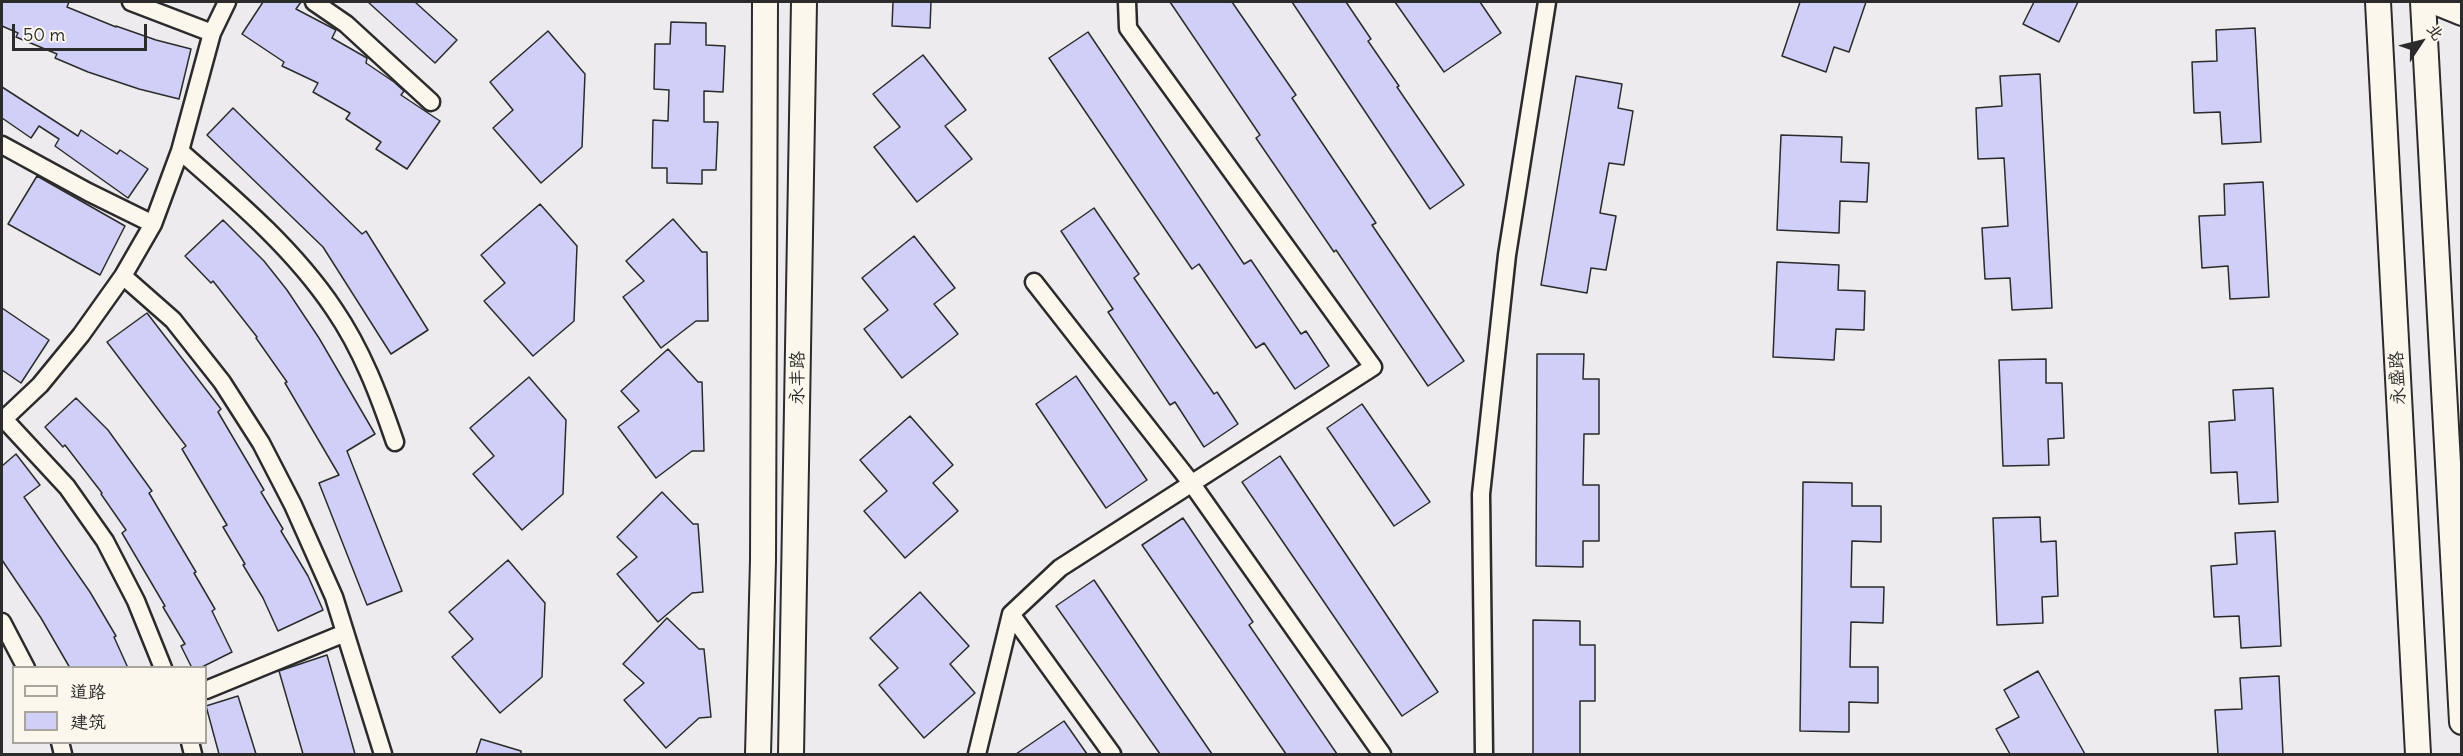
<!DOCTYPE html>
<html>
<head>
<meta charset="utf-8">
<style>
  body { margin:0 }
  #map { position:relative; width:2463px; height:756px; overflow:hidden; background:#eeebef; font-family:Delius,"LXGW WenKai TC",sans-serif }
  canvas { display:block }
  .frame { position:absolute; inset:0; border:3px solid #2b2b2b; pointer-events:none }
  .legend { position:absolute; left:12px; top:666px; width:195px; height:78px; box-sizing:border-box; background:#fbf7ec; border:2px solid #a8a59f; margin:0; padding:8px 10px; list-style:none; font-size:18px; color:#2b2b2b }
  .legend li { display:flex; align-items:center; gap:12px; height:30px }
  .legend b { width:30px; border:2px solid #a8a59f }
  .north { position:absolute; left:2391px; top:12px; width:60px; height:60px; -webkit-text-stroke:4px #fbf7ec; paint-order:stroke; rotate:55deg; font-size:16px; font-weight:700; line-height:24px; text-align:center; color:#2b2b2b }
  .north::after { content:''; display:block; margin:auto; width:21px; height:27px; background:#2b2b2b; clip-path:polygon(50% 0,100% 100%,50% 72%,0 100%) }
  .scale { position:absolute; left:12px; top:24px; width:135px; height:27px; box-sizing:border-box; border:3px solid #2b2b2b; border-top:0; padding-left:8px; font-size:18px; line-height:21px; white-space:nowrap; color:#2b2b2b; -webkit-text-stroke:4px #fbf7ec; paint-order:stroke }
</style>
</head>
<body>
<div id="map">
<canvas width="2463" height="756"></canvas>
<div class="frame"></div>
<ul class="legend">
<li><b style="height:8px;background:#fbf7ec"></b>道路</li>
<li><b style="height:16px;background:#cfcff7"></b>建筑</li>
</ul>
<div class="north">北</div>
<div class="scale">50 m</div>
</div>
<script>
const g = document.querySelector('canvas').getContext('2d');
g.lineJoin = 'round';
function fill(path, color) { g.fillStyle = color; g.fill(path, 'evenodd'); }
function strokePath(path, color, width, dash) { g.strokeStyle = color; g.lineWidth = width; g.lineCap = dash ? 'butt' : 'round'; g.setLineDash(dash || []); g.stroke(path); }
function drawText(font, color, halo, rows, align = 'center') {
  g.font = font + ' Delius,"LXGW WenKai TC",sans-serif'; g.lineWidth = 4.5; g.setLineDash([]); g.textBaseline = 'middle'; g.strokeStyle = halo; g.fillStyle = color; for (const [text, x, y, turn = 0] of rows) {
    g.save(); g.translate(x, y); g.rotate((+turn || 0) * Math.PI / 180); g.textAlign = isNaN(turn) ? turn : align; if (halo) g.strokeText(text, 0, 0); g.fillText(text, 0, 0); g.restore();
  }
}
const building = new Path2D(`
  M 2,2 L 69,2 L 67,7 L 116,27 L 116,26 L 156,40 L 191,49 L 179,99 L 139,89 L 88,72 L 55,58 L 57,54 L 16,37 L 18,33 L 2,26 Z
  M 263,2 L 301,2 L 296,9 L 336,30 L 332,38 L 367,58 L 366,63 L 394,82 L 404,91 L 401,95 L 440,121 L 407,169 L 376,149 L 381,142 L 346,119 L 350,113 L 313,92 L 318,83 L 282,66 L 284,62 L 242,34 Z
  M 368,2 L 415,2 L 457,40 L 435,63 Z
  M 893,2 L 931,2 L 930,28 L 892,26 Z
  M 1170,2 L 1232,2 L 1296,95 L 1292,98 L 1376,223 L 1372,225 L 1464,361 L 1428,386 L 1336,250 L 1334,252 L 1256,138 L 1260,135 Z
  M 1292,2 L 1346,2 L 1371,39 L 1368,41 L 1399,86 L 1397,87 L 1464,185 L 1430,209 Z
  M 1395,2 L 1480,2 L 1501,33 L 1444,72 Z
  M 1800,2 L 1866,2 L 1849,52 L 1834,47 L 1826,72 L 1782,56 Z
  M 2034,2 L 2078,2 L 2059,42 L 2023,24 Z
  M 671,22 L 706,23 L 706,45 L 725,46 L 723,92 L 704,91 L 704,122 L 718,122 L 716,170 L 702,170 L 702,184 L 667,183 L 667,168 L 652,168 L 653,120 L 668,121 L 669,90 L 654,89 L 655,44 L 670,44 Z
  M 2255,28 L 2261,142 L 2222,144 L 2220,112 L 2194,113 L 2192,62 L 2217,61 L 2216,30 Z
  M 548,31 L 585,74 L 582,147 L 541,183 L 493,128 L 513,110 L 490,82 Z
  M 1088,32 L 1244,264 L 1251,260 L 1301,334 L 1306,331 L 1329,366 L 1295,389 L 1264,343 L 1256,348 L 1199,264 L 1192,269 L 1049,58 Z
  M 923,55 L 966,110 L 945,126 L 972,159 L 917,202 L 874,147 L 900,127 L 873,94 Z
  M 2040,74 L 2052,308 L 2012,310 L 2010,278 L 1985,279 L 1982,228 L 2008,226 L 2004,158 L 1978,159 L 1976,108 L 2002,106 L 2000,76 Z
  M 1576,76 L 1622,84 L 1618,108 L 1633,111 L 1624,165 L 1609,163 L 1600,213 L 1616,216 L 1606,270 L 1591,268 L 1587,293 L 1541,285 Z
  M 2,87 L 78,136 L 81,130 L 117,154 L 120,150 L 148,169 L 128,198 L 55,146 L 59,139 L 39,126 L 31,138 L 2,118 Z
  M 233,108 L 362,234 L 366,231 L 428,330 L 391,354 L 323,247 L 207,135 Z
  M 1781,135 L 1842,137 L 1841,162 L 1869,163 L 1867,202 L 1840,201 L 1839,233 L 1777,230 Z
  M 37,176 L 125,226 L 100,275 L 8,224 Z
  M 2263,182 L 2269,297 L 2230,299 L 2228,266 L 2202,268 L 2199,216 L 2225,215 L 2224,184 Z
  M 540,204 L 577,246 L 574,321 L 533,356 L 484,301 L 505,283 L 481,255 Z
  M 1094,208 L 1139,274 L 1134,278 L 1214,394 L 1217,392 L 1238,424 L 1204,447 L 1175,402 L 1170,405 L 1108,312 L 1113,309 L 1061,231 Z
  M 673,219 L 702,252 L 707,252 L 708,321 L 696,321 L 661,348 L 623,297 L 644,281 L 626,261 Z
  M 223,220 L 264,261 L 287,290 L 319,338 L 375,434 L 347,451 L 402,591 L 367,605 L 319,483 L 339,475 L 285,383 L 287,382 L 256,338 L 257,337 L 213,281 L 211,283 L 185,256 Z
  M 914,236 L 955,288 L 934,304 L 958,334 L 902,378 L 864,329 L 888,310 L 862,278 Z
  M 1777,262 L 1839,265 L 1838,290 L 1865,291 L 1864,330 L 1836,329 L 1834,360 L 1773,357 Z
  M 2,308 L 49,340 L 21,383 L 2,370 Z
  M 147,313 L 221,409 L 218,412 L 264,490 L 261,492 L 283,529 L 281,531 L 308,576 L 323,610 L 278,631 L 263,598 L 243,565 L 245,564 L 223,527 L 227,525 L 182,449 L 186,446 L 107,342 Z
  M 668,349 L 698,382 L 702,382 L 704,451 L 692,451 L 656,478 L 618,427 L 639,411 L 621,391 Z
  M 1537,354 L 1584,354 L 1583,379 L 1599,379 L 1599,434 L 1584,434 L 1583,485 L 1599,485 L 1599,541 L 1583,541 L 1583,567 L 1536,566 Z
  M 2046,359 L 2046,383 L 2062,383 L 2064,438 L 2048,439 L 2049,465 L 2003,466 L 1999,360 Z
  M 1076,376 L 1147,480 L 1106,508 L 1036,404 Z
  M 529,377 L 566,420 L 563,494 L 522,530 L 473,474 L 494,456 L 470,428 Z
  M 2273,388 L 2278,502 L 2239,504 L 2237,472 L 2211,473 L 2209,422 L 2235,420 L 2233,390 Z
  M 76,398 L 108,430 L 152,491 L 149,493 L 196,572 L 194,573 L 215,609 L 212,611 L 232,652 L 200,668 L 192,668 L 181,646 L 185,644 L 163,607 L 165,606 L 122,533 L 126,530 L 101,494 L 102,493 L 65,445 L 63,447 L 45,427 Z
  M 1362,404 L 1430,502 L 1394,526 L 1327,428 Z
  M 910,416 L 953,465 L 933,483 L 958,511 L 905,558 L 864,511 L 887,491 L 860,460 Z
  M 16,454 L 40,485 L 24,497 L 90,592 L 116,636 L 114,637 L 128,668 L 70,668 L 41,618 L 2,560 L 2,466 Z
  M 1280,456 L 1438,692 L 1402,716 L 1242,482 Z
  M 1803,482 L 1852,483 L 1852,506 L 1881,506 L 1881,542 L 1852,541 L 1851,587 L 1884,587 L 1883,623 L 1851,622 L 1850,667 L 1878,667 L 1878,703 L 1849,702 L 1849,732 L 1800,731 Z
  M 662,492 L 693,524 L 698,524 L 703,592 L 692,593 L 658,622 L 617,574 L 637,557 L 617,537 Z
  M 2040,517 L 2041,542 L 2056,541 L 2058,596 L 2042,597 L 2043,623 L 1997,625 L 1993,518 Z
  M 1183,518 L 1253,622 L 1249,625 L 1337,754 L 1286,754 L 1142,545 Z
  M 2275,531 L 2281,646 L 2241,648 L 2239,616 L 2214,617 L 2211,566 L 2237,564 L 2235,533 Z
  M 508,560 L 545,603 L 542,677 L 500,713 L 452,657 L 473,639 L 449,612 Z
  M 1094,580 L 1160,678 L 1212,754 L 1160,754 L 1056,606 Z
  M 920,592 L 969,646 L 950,664 L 975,693 L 924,738 L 879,685 L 898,668 L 870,638 Z
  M 667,618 L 699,649 L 704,649 L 711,717 L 699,718 L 666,748 L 624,700 L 644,683 L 623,664 Z
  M 1533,620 L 1580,621 L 1580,645 L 1595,645 L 1595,701 L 1580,701 L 1580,754 L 1533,754 Z
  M 327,655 L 355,754 L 303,754 L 279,671 Z
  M 2038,671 L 2085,754 L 2010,754 L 1996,729 L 2019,717 L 2004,690 Z
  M 2279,676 L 2283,754 L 2218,754 L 2215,710 L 2242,709 L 2240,678 Z
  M 238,696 L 256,754 L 219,754 L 206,706 Z
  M 1064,721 L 1087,754 L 1016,754 Z
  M 481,739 L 521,751 L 521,754 L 476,754 Z`);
fill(building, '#cfcff7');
strokePath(building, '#2b2b2b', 1.5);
const street = new Path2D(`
  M 131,2 L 212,33
  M 314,2 L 346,24 L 431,102
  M 2,145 L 88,192 L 153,224
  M 180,151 C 235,199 293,248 334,309 C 362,350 379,395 395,442
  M 123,276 L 173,320 L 222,382 L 261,443 L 293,505 L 334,597 L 383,754
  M 1034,282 L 1192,484 L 1382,754
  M 2,417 L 67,487 L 105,541 L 136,601 L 163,668
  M 2,421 L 40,385 L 81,335 L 123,276 L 153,224 L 180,151 L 212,33 L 227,2
  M 1011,614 L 1112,754
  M 2,622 L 26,668
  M 206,690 L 345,633
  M 60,742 L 63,754
  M 190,742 L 193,754
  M 977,754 L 1011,614 L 1060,568 L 1373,367 L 1128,28 L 1127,2
  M 1484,754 L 1481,494 L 1507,255 L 1547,2`);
const secondary = new Path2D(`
  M 2378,2 L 2418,754
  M 2423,2 L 2462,722
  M 2435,2 L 2462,13
  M 758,754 L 763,560 L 765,2
  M 791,754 L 804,2`);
strokePath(street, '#2b2b2b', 21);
strokePath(secondary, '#2b2b2b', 28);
strokePath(street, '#fbf7ec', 16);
strokePath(secondary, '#fbf7ec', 24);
drawText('18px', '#2b2b2b', '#fbf7ec', [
  ["永丰路",798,378,-89],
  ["永盛路",2398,378,-93]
]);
</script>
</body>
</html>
